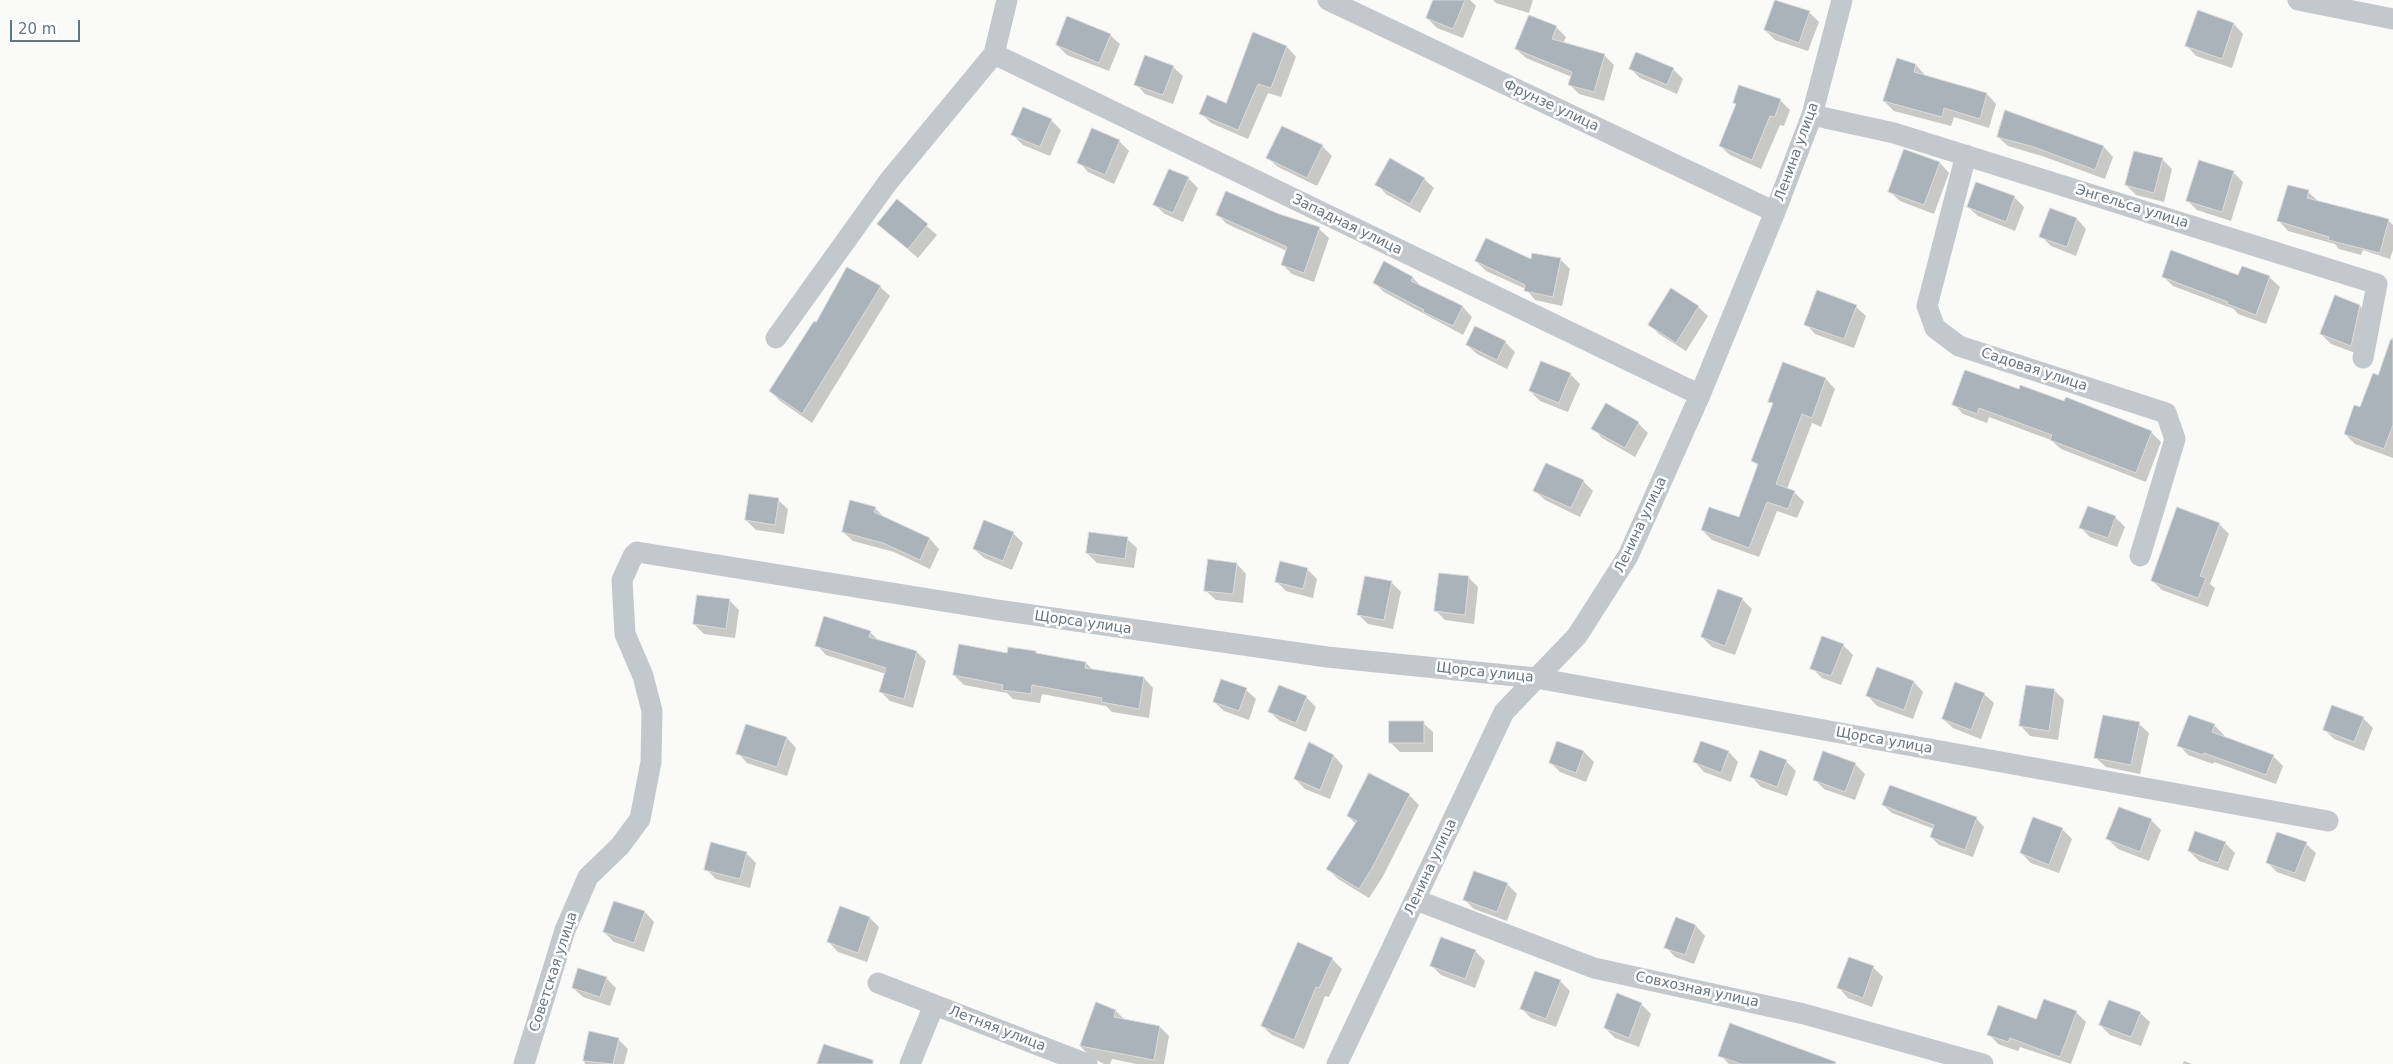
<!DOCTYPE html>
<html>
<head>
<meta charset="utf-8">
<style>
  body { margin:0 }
  #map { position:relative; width:2393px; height:1064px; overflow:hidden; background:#fafaf8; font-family:"DejaVu Sans",sans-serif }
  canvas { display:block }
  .scale { position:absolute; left:10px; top:20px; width:70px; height:22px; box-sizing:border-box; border:2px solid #657683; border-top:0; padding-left:6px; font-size:15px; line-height:18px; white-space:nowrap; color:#657683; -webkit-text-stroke:4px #fff; paint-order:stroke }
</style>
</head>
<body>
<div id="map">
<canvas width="2393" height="1064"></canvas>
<div class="scale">20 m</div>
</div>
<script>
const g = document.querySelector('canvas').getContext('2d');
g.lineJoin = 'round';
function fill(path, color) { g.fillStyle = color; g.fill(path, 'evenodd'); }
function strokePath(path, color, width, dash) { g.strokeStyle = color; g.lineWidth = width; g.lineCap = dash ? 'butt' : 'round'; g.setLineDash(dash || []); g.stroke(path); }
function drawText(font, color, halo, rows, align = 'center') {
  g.font = font + ' "DejaVu Sans",sans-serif'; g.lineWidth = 5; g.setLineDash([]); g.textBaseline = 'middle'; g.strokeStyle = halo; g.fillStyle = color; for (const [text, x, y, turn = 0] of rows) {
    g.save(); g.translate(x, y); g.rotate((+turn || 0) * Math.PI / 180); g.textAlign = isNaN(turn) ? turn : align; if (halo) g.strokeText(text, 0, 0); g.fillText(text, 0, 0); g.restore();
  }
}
fill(new Path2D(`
  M 1434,0 L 1470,0 L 1476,6 L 1463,38 L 1437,28 L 1427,18 Z
  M 1493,0 L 1533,0 L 1529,13 L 1496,3 Z
  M 1809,12 L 1819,22 L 1808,51 L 1775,40 L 1765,30 Z
  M 2198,12 L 2234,24 L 2243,34 L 2232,68 L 2196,56 L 2187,46 Z
  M 1556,27 L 1566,37 L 1563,44 L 1605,56 L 1614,65 L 1604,101 L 1579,94 L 1570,85 L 1572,77 L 1526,58 L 1516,49 Z
  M 1253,34 L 1287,47 L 1296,57 L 1281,97 L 1268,93 L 1248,139 L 1211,123 L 1201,113 L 1226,105 Z
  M 1110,35 L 1120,44 L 1109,71 L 1067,55 L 1057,45 Z
  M 1637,54 L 1673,69 L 1683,79 L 1677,94 L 1640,78 L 1631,69 Z
  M 1916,65 L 1925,75 L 1925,77 L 1987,94 L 1996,104 L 1989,128 L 1954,117 L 1951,126 L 1894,111 L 1884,101 Z
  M 1173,67 L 1183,76 L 1173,104 L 1145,94 L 1136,84 Z
  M 1780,100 L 1790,110 L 1784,126 L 1780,125 L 1761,169 L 1730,155 L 1720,146 L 1737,105 L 1734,103 Z
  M 2006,112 L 2104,147 L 2113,157 L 2105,179 L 2045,157 L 2008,146 L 1998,137 Z
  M 1051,120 L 1061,130 L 1050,156 L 1023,145 L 1013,135 Z
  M 1119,141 L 1129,151 L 1114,184 L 1088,172 L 1079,162 Z
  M 1322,146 L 1332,156 L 1317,186 L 1278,167 L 1268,158 Z
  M 1905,151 L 1940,163 L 1949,173 L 1934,214 L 1900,201 L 1890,192 Z
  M 2162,159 L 2172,169 L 2164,202 L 2136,195 L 2126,185 Z
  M 2199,162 L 2234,173 L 2243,182 L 2231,221 L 2197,210 L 2187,200 Z
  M 1188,178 L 1198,188 L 1183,222 L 1165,214 L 1155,205 Z
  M 1424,179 L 1434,188 L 1420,213 L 1386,194 L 1377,184 Z
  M 2308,192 L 2318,201 L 2388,220 L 2393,225 L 2393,250 L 2390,259 L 2363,250 L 2361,255 L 2339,249 L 2335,244 L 2288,231 L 2279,221 Z
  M 2014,197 L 2024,207 L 2015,231 L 1978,216 L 1968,207 Z
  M 898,201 L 937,235 L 918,258 L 878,224 Z
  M 2051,209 L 2077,219 L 2086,229 L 2076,256 L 2051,246 L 2041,236 Z
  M 1217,214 L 1319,229 L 1329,238 L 1314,282 L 1292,274 L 1283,265 L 1287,251 L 1227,224 Z
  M 1560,259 L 1570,269 L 1562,306 L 1535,300 L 1526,289 L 1486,271 L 1476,261 Z
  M 1385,263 L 1413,278 L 1423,288 L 1463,307 L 1472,317 L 1463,335 L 1384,292 L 1374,282 Z
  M 2242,268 L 2270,278 L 2280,287 L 2266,324 L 2238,314 L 2234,309 L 2173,286 L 2163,276 L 2239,277 Z
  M 880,287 L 890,296 L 812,423 L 780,401 L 770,391 L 816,324 Z
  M 2360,306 L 2369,316 L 2361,355 L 2331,344 L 2321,334 Z
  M 1698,307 L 1708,316 L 1686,351 L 1659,334 L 1650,325 Z
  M 1856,307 L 1866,316 L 1854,348 L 1815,334 L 1806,324 Z
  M 1476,328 L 1505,342 L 1515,352 L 1507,369 L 1477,354 L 1467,345 Z
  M 2393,337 L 2393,458 L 2355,444 L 2345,434 L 2379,376 Z
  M 1784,364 L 1826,379 L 1835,389 L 1821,427 L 1812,423 L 1787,489 L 1794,492 L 1804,502 L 1797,518 L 1777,511 L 1759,557 L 1712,540 L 1702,530 L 1739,519 L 1759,467 L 1753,461 L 1774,405 L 1770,401 Z
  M 1570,374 L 1580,384 L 1568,412 L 1540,401 L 1530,391 Z
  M 2019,391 L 2151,432 L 2161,442 L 2146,482 L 2061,449 L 2051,440 L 1989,417 L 1987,423 L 1963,414 L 1954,404 Z
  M 1606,405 L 1638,423 L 1648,433 L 1635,457 L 1602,438 L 1593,428 Z
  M 1583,481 L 1593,491 L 1580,517 L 1545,500 L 1535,491 Z
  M 778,500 L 788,509 L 784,534 L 756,530 L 746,520 Z
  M 875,508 L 885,518 L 930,539 L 939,549 L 930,569 L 894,552 L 853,541 L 843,532 Z
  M 2115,517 L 2125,527 L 2117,547 L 2090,537 L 2081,528 Z
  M 2219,524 L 2229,534 L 2210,584 L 2215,588 L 2208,607 L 2162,590 L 2152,580 Z
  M 1013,533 L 1023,543 L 1012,570 L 984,558 L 974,549 Z
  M 1127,539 L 1137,548 L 1134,568 L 1097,563 L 1087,553 Z
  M 1281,563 L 1308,570 L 1317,579 L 1313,598 L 1286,591 L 1276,581 Z
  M 1237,564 L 1246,574 L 1243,603 L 1216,600 L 1206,591 Z
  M 1469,578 L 1478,587 L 1474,624 L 1445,620 L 1435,610 Z
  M 1391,582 L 1401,592 L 1393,629 L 1368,624 L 1358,614 Z
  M 1742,599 L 1752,609 L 1735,655 L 1712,647 L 1702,637 Z
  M 729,600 L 739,610 L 735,638 L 704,634 L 694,624 Z
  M 870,632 L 879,641 L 917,652 L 926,661 L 913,708 L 890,701 L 881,692 L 886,674 L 826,655 L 817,645 Z
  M 1843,645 L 1853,655 L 1841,685 L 1822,678 L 1812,668 Z
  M 1036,652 L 1038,655 L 1086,663 L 1093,670 L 1144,678 L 1153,688 L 1149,718 L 1112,712 L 1106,706 L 1042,694 L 1040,703 L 1013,699 L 1007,693 L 964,685 L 954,675 L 1008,655 Z
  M 1878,669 L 1914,682 L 1923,692 L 1913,719 L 1877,706 L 1868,696 Z
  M 1246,690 L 1256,699 L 1249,720 L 1224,711 L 1214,702 Z
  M 2054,690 L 2064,700 L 2058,740 L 2030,736 L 2021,726 Z
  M 1984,694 L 1994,703 L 1981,739 L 1953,728 L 1943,719 Z
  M 1306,697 L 1316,707 L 1306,732 L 1280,721 L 1270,712 Z
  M 2363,718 L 2373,728 L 2364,751 L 2334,739 L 2324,729 Z
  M 1423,723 L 1433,732 L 1433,752 L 1400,752 L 1390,742 Z
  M 2139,724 L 2149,733 L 2140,774 L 2106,767 L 2096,758 Z
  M 2214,725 L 2224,735 L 2223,737 L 2273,756 L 2283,766 L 2276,784 L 2214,762 L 2213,764 L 2188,755 L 2179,745 Z
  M 787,738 L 796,748 L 787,776 L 747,763 L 738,753 Z
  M 1558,743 L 1584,752 L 1594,762 L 1586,782 L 1560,772 L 1550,762 Z
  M 1702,743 L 1729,752 L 1738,762 L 1731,782 L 1704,772 L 1695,762 Z
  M 1310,744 L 1334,756 L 1343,766 L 1330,799 L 1305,789 L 1295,779 Z
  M 1786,761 L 1796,771 L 1787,796 L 1761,787 L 1752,777 Z
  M 1855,764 L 1865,774 L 1855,800 L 1824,789 L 1814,779 Z
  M 1409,795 L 1419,805 L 1382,878 L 1369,898 L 1338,879 L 1328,869 L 1356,824 L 1348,816 Z
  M 1883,805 L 1976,818 L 1984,827 L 1973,857 L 1939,845 L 1931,837 L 1934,829 L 1892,813 Z
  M 2151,820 L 2161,830 L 2149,861 L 2118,849 L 2108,839 Z
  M 2062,829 L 2072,839 L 2059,873 L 2031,863 L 2021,853 Z
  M 2225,843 L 2235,853 L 2228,871 L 2199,861 L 2189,851 Z
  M 2306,844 L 2316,853 L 2305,882 L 2277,872 L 2267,862 Z
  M 746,853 L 756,863 L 750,888 L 716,879 L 706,869 Z
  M 1507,884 L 1517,894 L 1507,921 L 1474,909 L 1465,900 Z
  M 615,902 L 645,912 L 654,922 L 644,952 L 614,942 L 604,932 Z
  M 870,918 L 879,927 L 867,962 L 838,952 L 829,942 Z
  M 1696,926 L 1705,936 L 1694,964 L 1675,957 L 1666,947 Z
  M 1475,951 L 1485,961 L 1475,988 L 1441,975 L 1431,965 Z
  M 1849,958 L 1874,968 L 1883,977 L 1872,1007 L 1848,998 L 1839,988 Z
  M 1332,959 L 1342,969 L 1329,997 L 1325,996 L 1304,1049 L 1272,1035 L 1262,1026 Z
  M 606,978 L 616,988 L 610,1006 L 583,997 L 573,988 Z
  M 1560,981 L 1570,991 L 1556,1027 L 1531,1018 L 1522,1009 Z
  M 1097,1004 L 1116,1011 L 1126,1021 L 1160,1027 L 1169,1036 L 1164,1064 L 1137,1064 L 1112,1059 L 1110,1064 L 1104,1064 L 1091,1057 L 1081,1047 Z
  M 1641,1004 L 1651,1014 L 1639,1047 L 1615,1038 L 1605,1028 Z
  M 2076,1012 L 2086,1022 L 2071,1064 L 2020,1047 L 2018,1051 L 1998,1044 L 1989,1034 Z
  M 2140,1013 L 2150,1022 L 2141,1046 L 2110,1035 L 2100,1025 Z
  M 618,1039 L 628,1049 L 624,1064 L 585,1064 L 584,1061 Z
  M 1720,1055 L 1820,1064 L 1729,1064 Z
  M 2184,1061 L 2192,1064 L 2183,1064 Z`), '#0003');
const building = new Path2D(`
  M 1433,0 L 1465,0 L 1453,29 L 1426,18 Z
  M 1775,0 L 1810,11 L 1799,43 L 1764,30 Z
  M 2198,10 L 2234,23 L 2222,59 L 2185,46 Z
  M 1529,15 L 1557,26 L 1552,39 L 1605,54 L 1594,92 L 1568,85 L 1572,72 L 1515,49 Z
  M 1067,16 L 1111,34 L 1099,63 L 1056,45 Z
  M 1253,32 L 1287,46 L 1271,88 L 1258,84 L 1238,130 L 1199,114 L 1207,95 L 1226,103 Z
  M 1636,52 L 1674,68 L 1667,85 L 1629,69 Z
  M 1145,55 L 1174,66 L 1163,95 L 1134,85 Z
  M 1897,58 L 1916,64 L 1914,72 L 1987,93 L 1980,119 L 1944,108 L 1942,117 L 1883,101 Z
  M 1739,85 L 1781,99 L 1775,117 L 1770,116 L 1752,160 L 1719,146 L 1736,104 L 1733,103 Z
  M 1023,107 L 1052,119 L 1040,147 L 1011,135 Z
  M 2005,110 L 2104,146 L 2095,170 L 2034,147 L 1997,137 Z
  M 1282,126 L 1323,145 L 1307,178 L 1266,158 Z
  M 1092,128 L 1120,140 L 1105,175 L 1077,163 Z
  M 1904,149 L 1940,162 L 1924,205 L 1888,192 Z
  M 2134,151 L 2163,158 L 2154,193 L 2125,185 Z
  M 1390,158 L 1425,178 L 1410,204 L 1375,185 Z
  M 2199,160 L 2234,171 L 2222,212 L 2186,201 Z
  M 1169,169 L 1189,177 L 1173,213 L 1153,205 Z
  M 1976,182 L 2015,196 L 2006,222 L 1967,207 Z
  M 2288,185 L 2309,190 L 2307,198 L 2389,219 L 2380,253 L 2328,240 L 2329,237 L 2277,221 Z
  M 1226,191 L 1279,214 L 1320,227 L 1304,273 L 1281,265 L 1287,247 L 1216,215 Z
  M 897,199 L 928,224 L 908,249 L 877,224 Z
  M 2050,208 L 2077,218 L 2067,247 L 2039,237 Z
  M 1486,238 L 1531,259 L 1532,253 L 1561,258 L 1553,297 L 1524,291 L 1525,285 L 1475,261 Z
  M 2171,250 L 2238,275 L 2242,266 L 2270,276 L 2256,315 L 2227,304 L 2228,302 L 2162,277 Z
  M 1384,261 L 1413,277 L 1411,281 L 1463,306 L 1453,326 L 1423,312 L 1424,310 L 1373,283 Z
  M 847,267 L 881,286 L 802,414 L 769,391 L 814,321 L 816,322 Z
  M 1671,288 L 1699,306 L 1676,343 L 1648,325 Z
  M 1817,290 L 1857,305 L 1844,339 L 1804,325 Z
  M 2335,295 L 2360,305 L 2351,346 L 2320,334 Z
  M 1475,326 L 1506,341 L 1497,360 L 1466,345 Z
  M 2391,339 L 2393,340 L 2393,425 L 2384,449 L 2344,434 L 2354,405 L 2360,407 L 2373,373 L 2378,375 Z
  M 1541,361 L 1571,373 L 1559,403 L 1529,391 Z
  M 1783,362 L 1826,378 L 1812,418 L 1802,414 L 1776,484 L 1795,491 L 1788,509 L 1767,502 L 1749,548 L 1701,530 L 1709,507 L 1739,517 L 1758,464 L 1751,461 L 1773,403 L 1768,402 Z
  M 1965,370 L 2019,389 L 2020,385 L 2064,401 L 2066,397 L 2152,431 L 2136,473 L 2050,440 L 2052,435 L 1979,408 L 1977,414 L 1952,405 Z
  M 1606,403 L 1639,422 L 1625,448 L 1591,429 Z
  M 1546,463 L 1584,480 L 1571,508 L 1533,491 Z
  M 749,494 L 779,498 L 775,525 L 745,520 Z
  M 850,500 L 876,507 L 874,512 L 930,538 L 920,560 L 883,543 L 842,532 Z
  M 2088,506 L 2116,516 L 2108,538 L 2079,528 Z
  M 2177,507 L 2220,523 L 2200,576 L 2206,578 L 2198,598 L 2151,581 Z
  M 984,520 L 1014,532 L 1003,561 L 973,549 Z
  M 1089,532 L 1128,537 L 1125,559 L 1086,553 Z
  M 1208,559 L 1237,563 L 1233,594 L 1204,591 Z
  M 1280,561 L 1308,568 L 1303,589 L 1275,582 Z
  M 1439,573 L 1469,576 L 1465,615 L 1434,611 Z
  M 1365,576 L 1392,581 L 1384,620 L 1357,615 Z
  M 1718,589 L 1743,598 L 1725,646 L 1701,637 Z
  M 697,595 L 730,599 L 726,629 L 693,624 Z
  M 824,616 L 871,631 L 869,637 L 917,651 L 904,699 L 879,692 L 886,668 L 815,646 Z
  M 1822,636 L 1844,644 L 1831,676 L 1810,669 Z
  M 959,644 L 1007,653 L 1008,647 L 1036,651 L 1036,653 L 1086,662 L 1085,668 L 1144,677 L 1139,709 L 1101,702 L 1102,698 L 1032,685 L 1031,694 L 1002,690 L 1003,685 L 953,675 Z
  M 1877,667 L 1914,681 L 1904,710 L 1866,696 Z
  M 1221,679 L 1247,688 L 1239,711 L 1213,702 Z
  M 1955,682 L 1985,693 L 1971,730 L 1942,719 Z
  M 1279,685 L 1307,696 L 1296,723 L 1268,712 Z
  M 2026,685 L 2055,689 L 2049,731 L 2019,726 Z
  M 2332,705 L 2364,717 L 2354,742 L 2323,730 Z
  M 2103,715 L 2140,722 L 2131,765 L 2094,758 Z
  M 2189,715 L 2215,724 L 2212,732 L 2274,755 L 2266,775 L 2204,753 L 2203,755 L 2177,746 Z
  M 1389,721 L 1424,721 L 1424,743 L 1389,743 Z
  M 746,724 L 787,737 L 777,767 L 736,754 Z
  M 1557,741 L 1584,751 L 1576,773 L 1549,763 Z
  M 1701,741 L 1729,751 L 1721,773 L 1693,762 Z
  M 1309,742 L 1334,755 L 1320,790 L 1294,779 Z
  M 1760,750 L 1787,760 L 1777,787 L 1750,777 Z
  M 1823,751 L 1856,763 L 1845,792 L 1813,780 Z
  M 1369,773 L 1410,794 L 1372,868 L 1359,889 L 1326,869 L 1357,821 L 1347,816 Z
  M 1890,785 L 1977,817 L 1965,850 L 1930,837 L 1934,825 L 1882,805 Z
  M 2119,807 L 2152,819 L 2140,852 L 2106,839 Z
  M 2033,817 L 2063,828 L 2049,865 L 2020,853 Z
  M 2195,831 L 2226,842 L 2218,863 L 2188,851 Z
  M 2277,832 L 2307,842 L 2295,873 L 2266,863 Z
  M 711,842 L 747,852 L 740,879 L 704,870 Z
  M 1474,871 L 1508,883 L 1497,912 L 1463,900 Z
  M 614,901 L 645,911 L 634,943 L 603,932 Z
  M 840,906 L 870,917 L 858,953 L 827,942 Z
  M 1676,917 L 1696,925 L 1685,955 L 1664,948 Z
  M 1441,937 L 1476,950 L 1465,979 L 1430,966 Z
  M 1298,942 L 1333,958 L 1319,988 L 1316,987 L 1294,1040 L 1261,1026 Z
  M 1849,957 L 1874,966 L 1863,998 L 1837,988 Z
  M 578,968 L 607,977 L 600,997 L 572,988 Z
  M 1535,971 L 1561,980 L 1546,1019 L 1520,1009 Z
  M 1617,993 L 1642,1003 L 1629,1038 L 1604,1028 Z
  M 2044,999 L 2077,1011 L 2060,1057 L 2010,1038 L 2008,1042 L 1987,1035 L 1998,1005 L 2036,1019 Z
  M 2109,1000 L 2141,1012 L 2131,1037 L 2099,1025 Z
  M 1096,1002 L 1116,1010 L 1114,1017 L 1160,1026 L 1154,1060 L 1080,1046 Z
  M 1730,1023 L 1836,1062 L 1835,1064 L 1741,1064 L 1718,1056 Z
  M 589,1031 L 619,1038 L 613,1064 L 583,1061 Z
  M 824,1044 L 873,1060 L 873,1064 L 817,1064 Z`);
fill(building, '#aab3b9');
strokePath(building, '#dcdcda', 1);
strokePath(new Path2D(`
  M 1328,0 L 1775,212
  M 2298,0 L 2393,19
  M 994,54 L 1700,395
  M 1812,115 L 1894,133 L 2377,284 L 2363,358
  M 1966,155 L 1927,306 L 1935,328 L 1959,346 L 2166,413 L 2175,439 L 2140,556
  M 776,338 L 888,182 L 994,54 L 1007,0
  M 1416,900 L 1594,968 L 1804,1014 L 1983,1064
  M 878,983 L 1087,1064
  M 524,1064 L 565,930 L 588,877 L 620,846 L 640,819 L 651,762 L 652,711 L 643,676 L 625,634 L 622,580 L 633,556 L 637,552 L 998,610 L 1327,657 L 1536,678 L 2328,821
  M 910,1064 L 934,1005
  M 1337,1064 L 1504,712 L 1577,636 L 1628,556 L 1700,395 L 1775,212 L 1812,115 L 1842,0`), '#c3c8cc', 21);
drawText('14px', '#657683', '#fff', [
  ["Фрунзе улица",1551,106,25],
  ["Ленина улица",1797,152,-70],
  ["Энгельса улица",2132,207,17],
  ["Западная улица",1347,225,26],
  ["Садовая улица",2034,370,18],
  ["Ленина улица",1641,525,-65],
  ["Щорса улица",1083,623,8],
  ["Щорса улица",1485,673,6],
  ["Щорса улица",1884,741,10],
  ["Ленина улица",1431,867,-65],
  ["Советская улица",554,972,-72],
  ["Совхозная улица",1697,990,12],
  ["Летняя улица",997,1029,21]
]);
</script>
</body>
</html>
